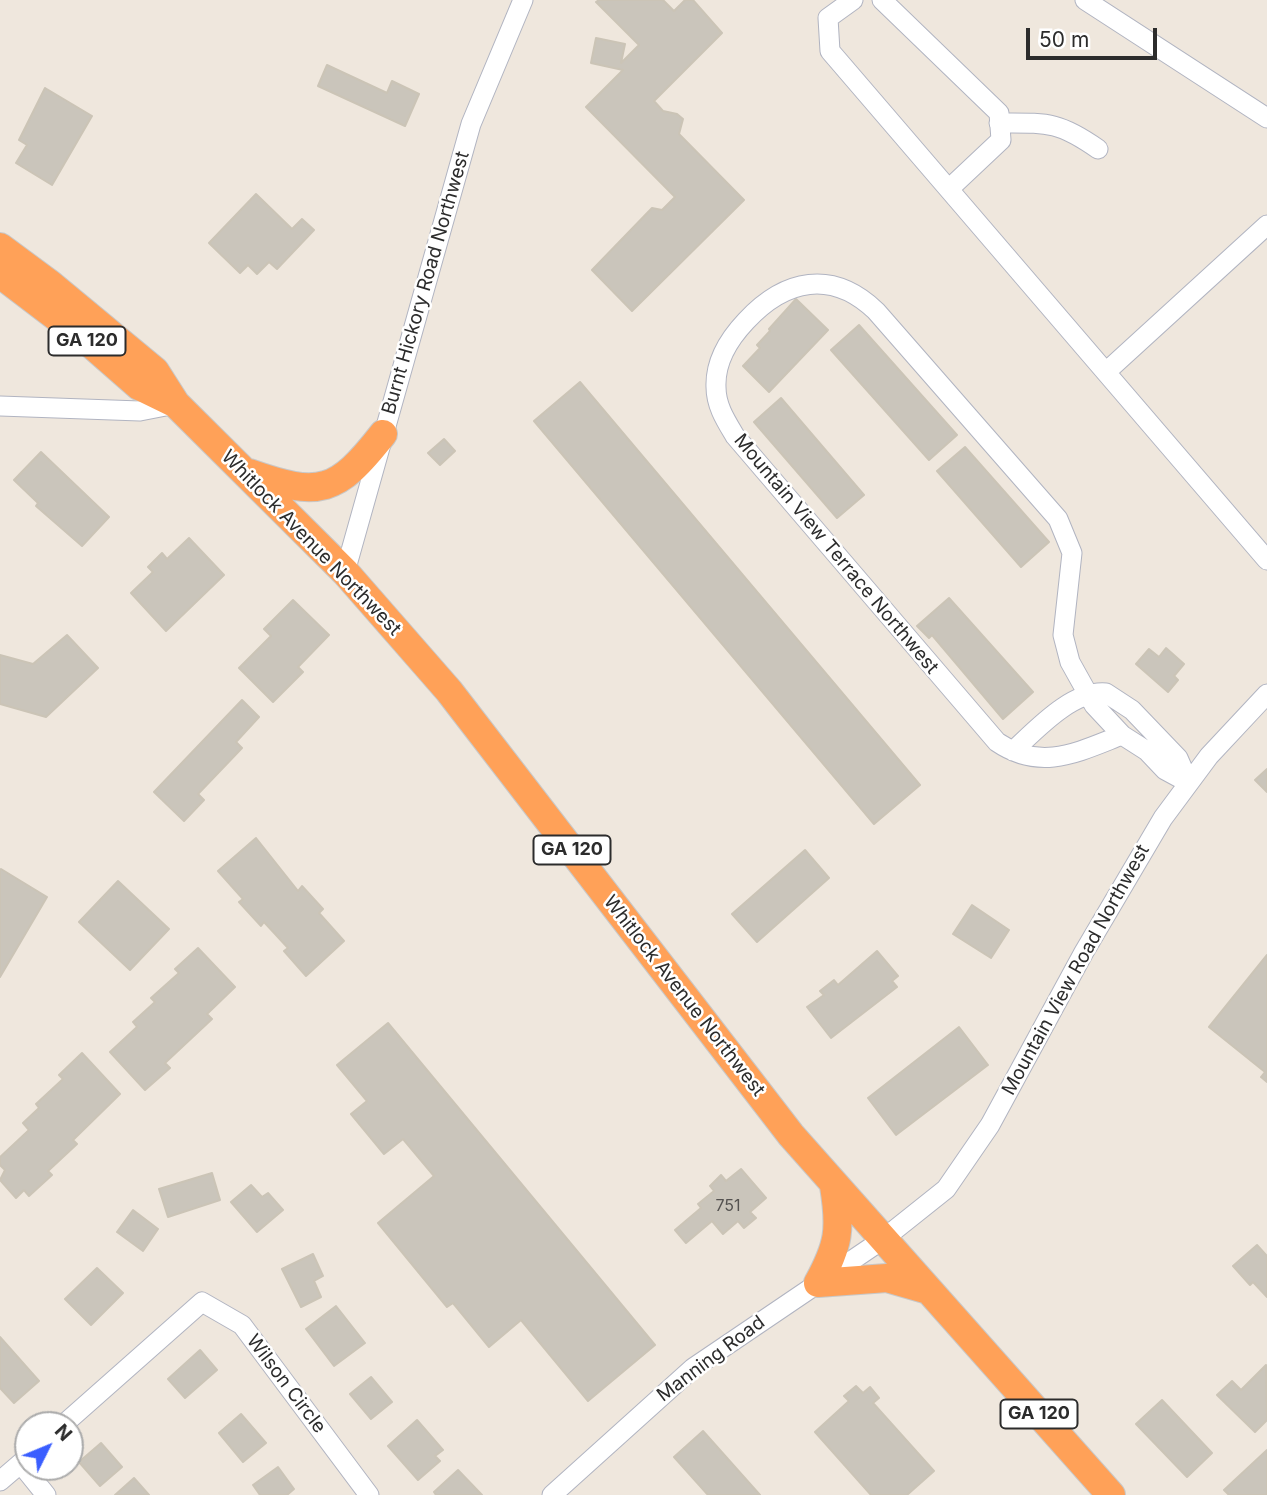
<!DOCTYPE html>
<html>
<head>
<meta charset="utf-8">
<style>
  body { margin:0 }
  #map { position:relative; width:1267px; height:1495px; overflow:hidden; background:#efe7dd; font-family:Inter,sans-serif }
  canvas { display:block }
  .north { position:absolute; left:14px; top:1411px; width:70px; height:70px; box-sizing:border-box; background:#fff; border:2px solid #ababab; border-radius:50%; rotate:47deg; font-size:19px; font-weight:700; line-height:28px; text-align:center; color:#2c2c2c }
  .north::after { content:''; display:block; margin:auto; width:24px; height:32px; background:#3a5eff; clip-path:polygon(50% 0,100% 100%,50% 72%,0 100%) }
  .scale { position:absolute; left:1026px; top:28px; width:131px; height:32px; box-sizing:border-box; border:4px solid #2c2c2c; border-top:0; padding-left:9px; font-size:21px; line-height:24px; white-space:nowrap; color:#2c2c2c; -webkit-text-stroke:5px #fff; paint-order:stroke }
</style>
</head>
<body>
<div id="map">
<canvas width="1267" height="1495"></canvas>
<div class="north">N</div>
<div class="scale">50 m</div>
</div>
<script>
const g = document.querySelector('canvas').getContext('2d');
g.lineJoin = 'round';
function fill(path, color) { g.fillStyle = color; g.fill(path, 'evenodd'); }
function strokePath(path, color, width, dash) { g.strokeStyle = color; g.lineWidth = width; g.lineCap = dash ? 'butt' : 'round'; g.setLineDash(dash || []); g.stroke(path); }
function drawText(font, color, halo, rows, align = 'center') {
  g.font = font + ' Inter,sans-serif'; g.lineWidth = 5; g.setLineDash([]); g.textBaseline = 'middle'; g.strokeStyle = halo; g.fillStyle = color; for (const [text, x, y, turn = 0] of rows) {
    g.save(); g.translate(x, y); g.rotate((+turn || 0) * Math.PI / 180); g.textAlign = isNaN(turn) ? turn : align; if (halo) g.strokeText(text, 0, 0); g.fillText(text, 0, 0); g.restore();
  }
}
const building = new Path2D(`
  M 599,0 L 663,0 L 674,11 L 685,0 L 693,0 L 722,33 L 654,101 L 663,111 L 677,114 L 683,119 L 679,134 L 744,200 L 632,311 L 592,270 L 652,208 L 662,210 L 675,197 L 586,107 L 623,70 L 591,63 L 596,38 L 625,44 L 621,63 L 639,45 L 596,2 Z
  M 327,65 L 387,93 L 392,81 L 419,94 L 405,126 L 318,86 Z
  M 45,88 L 92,116 L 52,185 L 16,163 L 27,145 L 19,140 Z
  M 256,194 L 292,229 L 302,219 L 314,230 L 277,269 L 269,262 L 257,274 L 248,265 L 240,273 L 209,243 Z
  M 796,299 L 828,330 L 769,392 L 743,366 L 760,348 L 757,345 L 770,331 L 769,329 Z
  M 859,325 L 957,435 L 929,460 L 831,350 Z
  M 580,382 L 920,785 L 874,824 L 534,421 Z
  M 781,398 L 864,495 L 837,518 L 754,422 Z
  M 444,439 L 455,451 L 440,465 L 428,453 Z
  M 965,447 L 1049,542 L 1021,567 L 937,471 Z
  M 41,452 L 109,517 L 82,546 L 36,506 L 38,503 L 14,480 Z
  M 189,538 L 224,575 L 166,631 L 131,593 L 153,572 L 148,567 L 162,553 L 167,559 Z
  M 949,598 L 1033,692 L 1003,719 L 932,635 L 929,638 L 917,626 Z
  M 293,600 L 329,635 L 298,667 L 303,672 L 273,702 L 239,668 L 271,636 L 264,629 Z
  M 67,635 L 98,668 L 46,717 L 0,704 L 0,655 L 33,664 Z
  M 1166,648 L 1184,664 L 1174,676 L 1178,680 L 1168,692 L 1136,664 L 1149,649 L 1159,657 Z
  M 242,700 L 259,717 L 236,742 L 242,748 L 198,794 L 204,800 L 184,821 L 154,792 Z
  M 1267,769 L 1267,792 L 1255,780 Z
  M 256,838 L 298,891 L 302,886 L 323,909 L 319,913 L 344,941 L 306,976 L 284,951 L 288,948 L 264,922 L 261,926 L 239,902 L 243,899 L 218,871 Z
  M 805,850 L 829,878 L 757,942 L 732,914 Z
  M 1,869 L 47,897 L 0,977 L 0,870 Z
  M 118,881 L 169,929 L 130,970 L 79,922 Z
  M 972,905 L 1009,930 L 991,958 L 953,934 Z
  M 198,948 L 235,987 L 207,1014 L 212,1019 L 165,1063 L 170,1068 L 145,1090 L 110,1052 L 137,1027 L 133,1022 L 155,1002 L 151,998 L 179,973 L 175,969 Z
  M 877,951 L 898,976 L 892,981 L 897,987 L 831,1038 L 807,1007 L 824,995 L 820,991 L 834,980 L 838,985 Z
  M 1267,955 L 1267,1082 L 1261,1077 L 1265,1072 L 1209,1027 Z
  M 388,1023 L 655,1345 L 588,1401 L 521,1320 L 489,1347 L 453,1303 L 447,1307 L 378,1223 L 434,1176 L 403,1139 L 384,1154 L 351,1114 L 367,1101 L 337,1065 Z
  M 959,1027 L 988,1065 L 896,1135 L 868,1098 Z
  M 82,1053 L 120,1094 L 73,1140 L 77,1144 L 48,1171 L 52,1175 L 29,1196 L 24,1190 L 16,1198 L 0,1180 L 5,1170 L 0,1165 L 0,1157 L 29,1130 L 23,1123 L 39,1108 L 36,1104 L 63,1079 L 59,1075 Z
  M 741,1169 L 766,1198 L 750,1212 L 756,1218 L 744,1228 L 738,1221 L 723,1234 L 712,1221 L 686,1243 L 675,1230 L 701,1208 L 698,1204 L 714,1191 L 710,1186 L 721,1175 L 726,1181 Z
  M 212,1173 L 220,1200 L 168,1217 L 159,1189 Z
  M 251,1185 L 262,1197 L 268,1193 L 283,1210 L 257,1232 L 231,1202 Z
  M 133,1210 L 158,1229 L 143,1251 L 117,1232 Z
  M 1257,1245 L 1267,1256 L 1267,1297 L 1253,1282 L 1250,1285 L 1233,1266 Z
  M 313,1254 L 323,1276 L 314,1281 L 321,1297 L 301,1307 L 282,1269 Z
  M 97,1268 L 123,1293 L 91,1325 L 65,1299 Z
  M 336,1306 L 365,1343 L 334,1366 L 306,1329 Z
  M 0,1337 L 39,1381 L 14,1403 L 0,1388 Z
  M 200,1350 L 217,1370 L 185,1398 L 168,1379 Z
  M 1266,1365 L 1267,1420 L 1255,1432 L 1217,1395 L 1232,1381 L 1241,1390 Z
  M 371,1377 L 392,1402 L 371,1419 L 350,1394 Z
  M 856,1386 L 863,1393 L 870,1387 L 879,1398 L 873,1403 L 934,1471 L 907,1495 L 871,1495 L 815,1432 L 849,1401 L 844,1396 Z
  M 1162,1400 L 1212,1453 L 1187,1477 L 1136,1424 Z
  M 241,1414 L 266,1443 L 243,1462 L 219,1433 Z
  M 417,1420 L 443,1450 L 435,1456 L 440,1461 L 418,1480 L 388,1446 Z
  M 703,1431 L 760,1495 L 708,1495 L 674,1457 Z
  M 101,1443 L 122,1467 L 100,1486 L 79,1462 Z
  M 1267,1450 L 1267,1495 L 1229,1495 L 1224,1490 Z
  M 278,1467 L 294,1489 L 287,1495 L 260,1495 L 253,1485 Z
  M 458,1470 L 482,1495 L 436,1495 L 434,1492 Z
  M 134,1478 L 149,1495 L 115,1495 Z`);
fill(building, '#cac5bb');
strokePath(building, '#cbc4b6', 2);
const minor = new Path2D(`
  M 853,0 L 828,18 L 830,51 L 1267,560
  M 882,0 L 999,113 L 1001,140 L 950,188
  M 1085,0 L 1267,118
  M 999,123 C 1047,123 1058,121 1098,149
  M 1106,372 L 1267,225
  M 0,406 L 140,411 L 176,404
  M 345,572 L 471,124 L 523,0
  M 1122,735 C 1078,752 1041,772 997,742 L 735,436 C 726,421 716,406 716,387 C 715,362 729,339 746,321 C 785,279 832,269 876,311 L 1058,519 L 1072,553 L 1063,635 L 1070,662 L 1094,705 L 1122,735 L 1147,751 L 1165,770 L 1189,783
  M 1013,751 C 1036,730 1072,690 1106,693 L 1132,710 L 1178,758 L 1189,783
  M 63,1425 L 202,1302 L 242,1325 L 369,1495
  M 21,1464 L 46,1495
  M 0,1481 L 28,1457
  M 552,1495 L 693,1368 L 882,1240 L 946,1189 L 990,1125 L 1084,952 L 1163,818 L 1209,756 L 1267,694`);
const highway = new Path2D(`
  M 0,247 L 50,284 L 155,371 L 176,404 L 345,572 L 449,691 L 791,1135 L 1111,1495
  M 0,274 L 83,337 L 139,386 L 176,404
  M 249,473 C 320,498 337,493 383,434
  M 818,1283 L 887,1278 L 925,1289
  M 818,1283 C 839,1245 841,1229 834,1186`);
strokePath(minor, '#b1b4c1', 21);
strokePath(highway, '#c8c8c8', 30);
strokePath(minor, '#fff', 19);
strokePath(highway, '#ffa158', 28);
drawText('16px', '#545250', null, [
  ["751",728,1206]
]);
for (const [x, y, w] of [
  [87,341,77],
  [572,850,77],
  [1039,1414,77]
]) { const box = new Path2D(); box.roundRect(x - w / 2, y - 14.5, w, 29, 5); g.fillStyle = '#fff'; g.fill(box); strokePath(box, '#2c2c2c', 2); }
drawText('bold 18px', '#2c2c2c', null, [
  ["GA 120",87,341],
  ["GA 120",572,850],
  ["GA 120",1039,1414]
]);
drawText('19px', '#2c2c2c', '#fff', [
  ["Burnt Hickory Road Northwest",426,283,-74],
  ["Whitlock Avenue Northwest",311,543,46],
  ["Mountain View Terrace Northwest",836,554,50],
  ["Mountain View Road Northwest",1076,970,-61],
  ["Whitlock Avenue Northwest",684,996,52],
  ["Manning Road",711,1359,-37],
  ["Wilson Circle",286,1384,53]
]);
</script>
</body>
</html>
